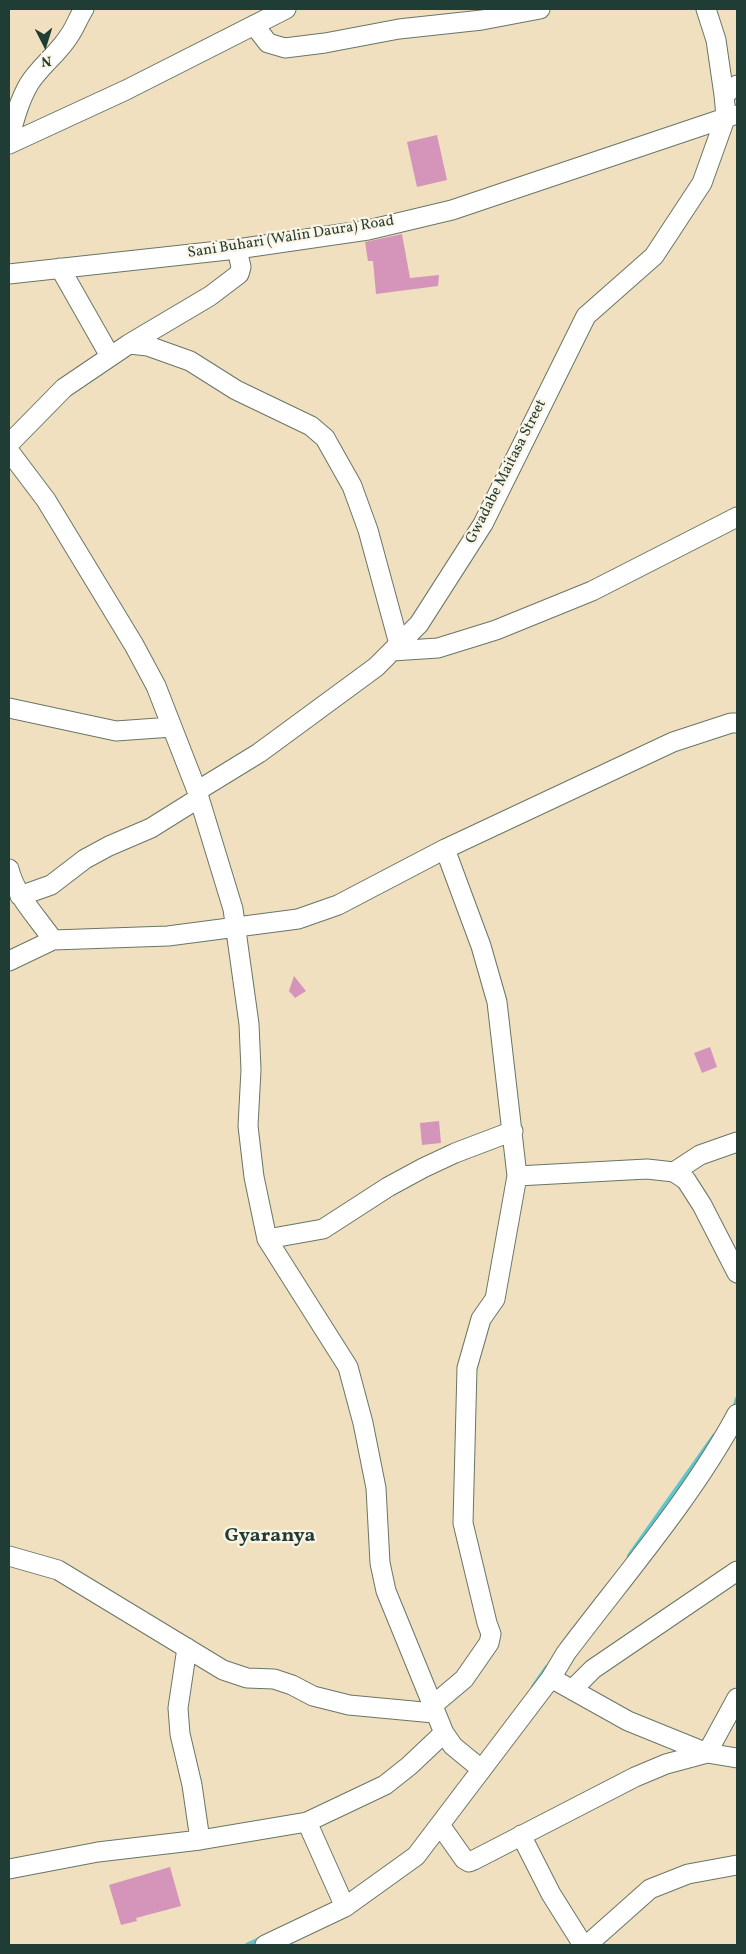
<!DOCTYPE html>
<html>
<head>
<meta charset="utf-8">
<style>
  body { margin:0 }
  #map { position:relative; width:746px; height:1954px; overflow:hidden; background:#f0e0c0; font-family:Vollkorn,serif }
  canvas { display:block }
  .frame { position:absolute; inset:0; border:10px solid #1f3d34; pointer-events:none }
  .north { position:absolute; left:20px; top:20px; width:50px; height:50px; -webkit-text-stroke:4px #fcf5e5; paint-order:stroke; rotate:175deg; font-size:14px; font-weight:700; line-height:20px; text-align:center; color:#1f3d34 }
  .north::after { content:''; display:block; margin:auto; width:18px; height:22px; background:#1f3d34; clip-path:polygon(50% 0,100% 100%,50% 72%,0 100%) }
</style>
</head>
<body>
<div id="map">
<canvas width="746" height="1954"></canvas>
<div class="frame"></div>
<div class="north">N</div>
</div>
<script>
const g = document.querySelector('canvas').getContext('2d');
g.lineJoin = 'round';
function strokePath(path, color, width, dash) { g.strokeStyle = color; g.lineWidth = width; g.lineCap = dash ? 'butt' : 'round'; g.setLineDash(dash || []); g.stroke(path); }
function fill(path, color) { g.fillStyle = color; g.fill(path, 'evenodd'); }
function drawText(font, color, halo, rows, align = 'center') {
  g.font = font + ' Vollkorn,serif'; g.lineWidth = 4.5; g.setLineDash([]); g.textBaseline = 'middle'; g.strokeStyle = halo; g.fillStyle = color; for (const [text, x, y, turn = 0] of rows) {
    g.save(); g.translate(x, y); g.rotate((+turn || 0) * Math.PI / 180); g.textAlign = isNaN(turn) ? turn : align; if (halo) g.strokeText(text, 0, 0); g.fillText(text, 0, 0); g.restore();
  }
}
strokePath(new Path2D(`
  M 734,1410 L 737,1399
  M 629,1556 L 714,1436
  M 533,1687 L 547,1667
  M 247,1945 L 260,1939`), '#5bc8cf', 4.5);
fill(new Path2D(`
  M 437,135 L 447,180 L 417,187 L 407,142 Z
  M 402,234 L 410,278 L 439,275 L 438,286 L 376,294 L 373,261 L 368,261 L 365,242 Z
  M 294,976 L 306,991 L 295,998 L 289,991 Z
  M 710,1047 L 717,1067 L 702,1073 L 694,1053 Z
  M 439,1121 L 441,1143 L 422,1145 L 420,1123 Z
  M 170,1867 L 181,1906 L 136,1918 L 137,1921 L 121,1925 L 109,1885 Z`), '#d594ba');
const minor = new Path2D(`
  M 706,9 L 716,40 L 724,95
  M 254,25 L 268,43 L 285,48 L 325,43 L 399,29 L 482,20 L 540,9
  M 9,139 C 14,121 19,101 29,84 C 40,66 58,54 69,36 C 75,28 78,18 84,9
  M 9,144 L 126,90 L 286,9
  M 60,268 L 110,356
  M 9,274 L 237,249 L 368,230 L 452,210 L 734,115
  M 129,344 L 148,346 L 190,361 L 236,390 L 311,426 L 325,438 L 352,486 L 368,530 L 399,644
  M 9,444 L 64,388 L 129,344 L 210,296 L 239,274 L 241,267 L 237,249
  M 9,451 L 46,500 L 134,645 L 156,686 L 197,791 L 233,909 L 249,1024 L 251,1070 L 248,1126 L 254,1177 L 267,1239 L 348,1367 L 363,1423 L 376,1488 L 380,1563 L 386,1591 L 444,1733 L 453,1746 L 481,1769
  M 392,651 L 438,648 L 496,630 L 592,591 L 737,517
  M 9,708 L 116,731 L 172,727
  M 197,791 L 259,753 L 376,667 L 419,624 L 483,524 L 586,316 L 654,256 L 702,183 L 726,116 L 724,95 L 737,85
  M 9,869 C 15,895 38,918 53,940
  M 20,896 L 51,885 L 85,859 L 109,846 L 151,828 L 199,798
  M 9,961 L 53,940 L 168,936 L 298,919 L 338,905 L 445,849 L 673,742 L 731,723 L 737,723
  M 674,1172 L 700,1155 L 737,1142
  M 517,1176 L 647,1169 L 674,1172 L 686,1180 L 702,1205 L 737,1273
  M 267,1239 L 323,1229 L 388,1187 L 423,1168 L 455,1153 L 513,1131
  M 9,1556 L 58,1570 L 223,1670 L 247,1678 L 274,1679 L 292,1685 L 313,1696 L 349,1705 L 434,1713
  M 187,1648 L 178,1708 L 180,1734 L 192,1785 L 200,1840
  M 551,1678 L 628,1721 L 707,1753 L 737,1758
  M 573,1689 L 593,1669 L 737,1571
  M 432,1706 L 464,1679 L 489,1643 L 491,1634 L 487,1623 L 463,1523 L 467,1368 L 481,1319 L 495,1299 L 517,1176 L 497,1002 L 481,946 L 445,849
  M 307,1822 L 345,1907
  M 440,1825 L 464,1859 L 469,1862 L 474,1860 L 635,1777 L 666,1764 L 707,1753 L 737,1698
  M 521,1835 L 551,1894 L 583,1945
  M 9,1869 L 98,1852 L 200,1840 L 307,1822 L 385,1785 L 409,1766 L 444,1733
  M 265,1945 L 345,1907 L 416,1856 L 551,1678 L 566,1653 C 624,1576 692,1498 737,1414
  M 587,1945 L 650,1889 L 688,1874 L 737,1865`);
strokePath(minor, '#687665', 21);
strokePath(minor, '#fff', 19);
drawText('15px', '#1f3d34', '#fcf5e5', [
  ["Sani Buhari (Walin Daura) Road",291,238,-9],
  ["Gwadabe Maitasa Street",507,472,-63]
]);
drawText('bold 20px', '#1f3d34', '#fcf5e5', [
  ["Gyaranya",270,1537]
]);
</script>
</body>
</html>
